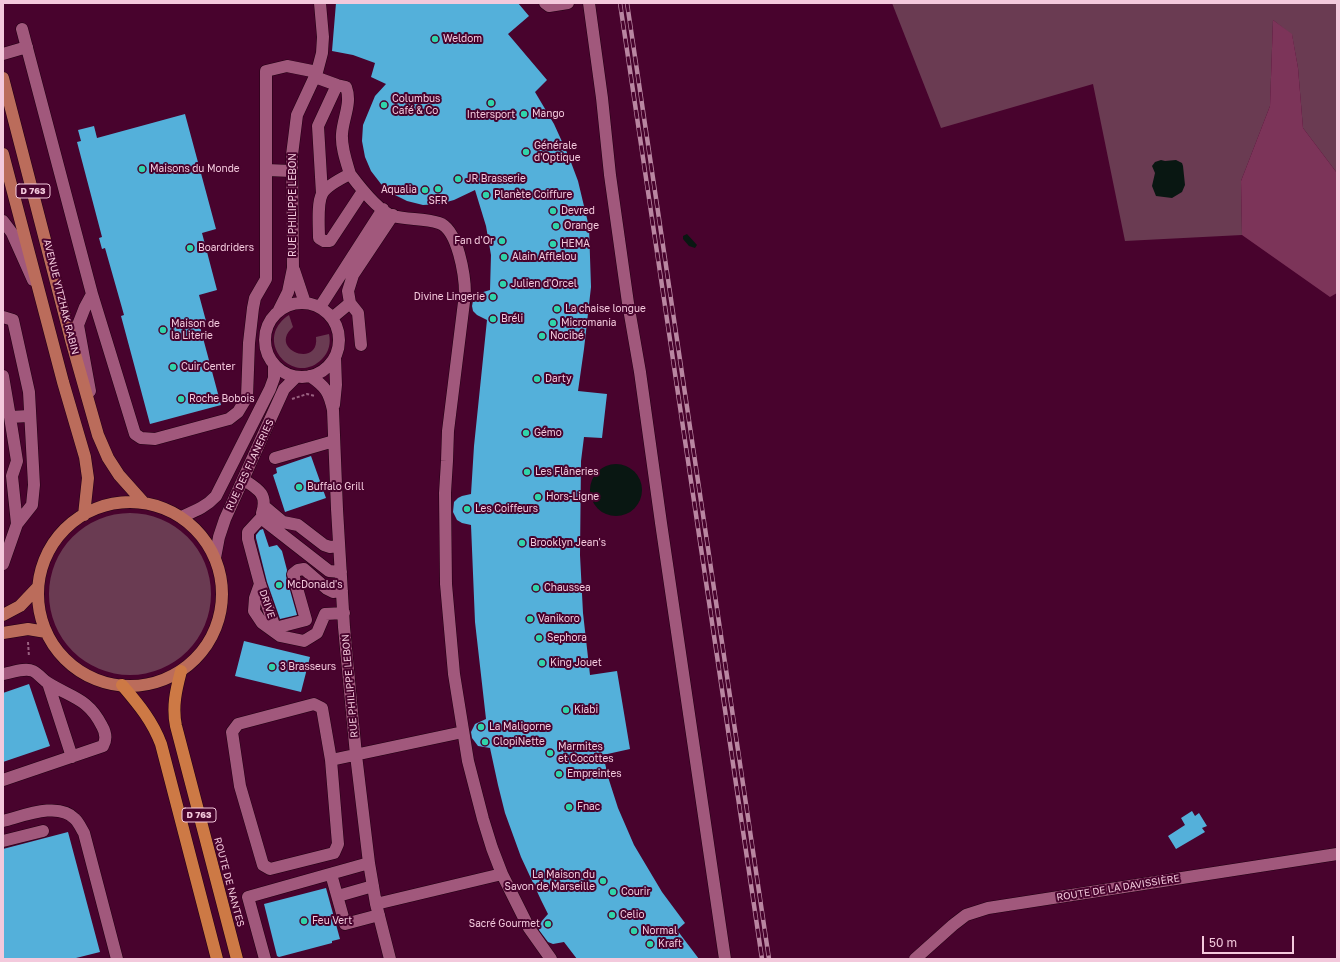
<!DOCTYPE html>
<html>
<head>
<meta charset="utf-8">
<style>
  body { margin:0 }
  #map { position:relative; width:1340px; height:962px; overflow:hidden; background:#48032d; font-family:"Golos Text",sans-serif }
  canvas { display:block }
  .frame { position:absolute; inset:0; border:4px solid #f3c9dc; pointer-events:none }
  .scale { position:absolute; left:1202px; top:936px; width:92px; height:18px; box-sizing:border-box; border:2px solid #f3c9dc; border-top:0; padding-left:5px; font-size:12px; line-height:14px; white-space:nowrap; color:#f3c9dc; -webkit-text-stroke:3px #48032d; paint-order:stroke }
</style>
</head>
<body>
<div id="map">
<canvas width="1340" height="962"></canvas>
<div class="frame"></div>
<div class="scale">50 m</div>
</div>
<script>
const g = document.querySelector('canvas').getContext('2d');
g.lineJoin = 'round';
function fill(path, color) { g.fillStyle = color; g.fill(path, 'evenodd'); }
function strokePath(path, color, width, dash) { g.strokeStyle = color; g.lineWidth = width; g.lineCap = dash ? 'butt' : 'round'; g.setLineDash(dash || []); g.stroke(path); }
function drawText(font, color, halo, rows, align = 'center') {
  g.font = font + ' "Golos Text",sans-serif'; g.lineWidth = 4; g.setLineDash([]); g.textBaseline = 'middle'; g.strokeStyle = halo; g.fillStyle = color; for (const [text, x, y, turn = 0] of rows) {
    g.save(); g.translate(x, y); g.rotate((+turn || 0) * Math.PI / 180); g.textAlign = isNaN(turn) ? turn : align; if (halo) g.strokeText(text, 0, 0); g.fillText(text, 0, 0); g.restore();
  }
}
fill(new Path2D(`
  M 892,3 L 1337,3 L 1337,173 L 1303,128 L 1298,68 L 1292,35 L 1273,20 L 1270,106 L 1241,181 L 1242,235 L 1125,241 L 1093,84 L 941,128 Z
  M 289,315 L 293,327 C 267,350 320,369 316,337 L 329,334 C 331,343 329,352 322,359 C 294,388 251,340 289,315 Z
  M49 594a81 81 0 1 1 162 0a81 81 0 1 1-162 0Z`), '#6a3b52');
fill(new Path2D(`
  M 1273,20 L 1292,34 L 1298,68 L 1303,128 L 1337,173 L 1337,293 L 1330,297 L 1242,235 L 1241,181 L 1270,106 Z`), '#7c3459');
fill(new Path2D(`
  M 1161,160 L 1165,161 L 1176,160 L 1182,163 L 1183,166 L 1185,185 L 1182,192 L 1172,198 L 1156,196 L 1152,186 L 1155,173 L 1152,166 L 1155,162 Z
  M 687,234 L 697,245 L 695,248 L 689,246 L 683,239 L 683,236 Z
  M590 490a26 26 0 1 1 52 0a26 26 0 1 1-52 0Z`), '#091712');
fill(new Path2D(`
  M 336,3 L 518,3 L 529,16 L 508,34 L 547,80 L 535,92 L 554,124 L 569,157 L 578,181 L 589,227 L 591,287 L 584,349 L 578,391 L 607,394 L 602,438 L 584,437 L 581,461 L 580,555 L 583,613 L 590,675 L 617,671 L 630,749 L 603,755 L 609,780 L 618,808 L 634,845 L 662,892 L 685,923 L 677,930 L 699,959 L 577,959 L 564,942 L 553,944 L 548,942 L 539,930 L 541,922 L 548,914 L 541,900 L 521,857 L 505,813 L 498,785 L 490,748 L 478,746 L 472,738 L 471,732 L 475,724 L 486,719 L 475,622 L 471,525 L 462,523 L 457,520 L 453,512 L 454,502 L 458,498 L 462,496 L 471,494 L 474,446 L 487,320 L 477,315 L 473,311 L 472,306 L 473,301 L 475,296 L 480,293 L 490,290 L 491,255 L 486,226 L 475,190 L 454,200 L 439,204 L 423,205 L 407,201 L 393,194 L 381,184 L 371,171 L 365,157 L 362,141 L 363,125 L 375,96 L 386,84 L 371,77 L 375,63 L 353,55 L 332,51 Z
  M 185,114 L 216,229 L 202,233 L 217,290 L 199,295 L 206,321 L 199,323 L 221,405 L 150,424 L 121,316 L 124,315 L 105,248 L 102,249 L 99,238 L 102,237 L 77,142 L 81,141 L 78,130 L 94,126 L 97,138 Z
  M 311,456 L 326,498 L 285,512 L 273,475 L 277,473 L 276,468 Z
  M 263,529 L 269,547 L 277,545 L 282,551 L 287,570 L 286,576 L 297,615 L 280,619 L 267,582 L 256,538 L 256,535 L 260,530 Z
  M 244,641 L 310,657 L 301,692 L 235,676 Z
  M 29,684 L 50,746 L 3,762 L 3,693 Z
  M 1192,811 L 1195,816 L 1199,813 L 1207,826 L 1202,828 L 1205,832 L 1176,849 L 1168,836 L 1185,825 L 1181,818 Z
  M 68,832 L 100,952 L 72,959 L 3,959 L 3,849 Z
  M 326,888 L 340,939 L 332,941 L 332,943 L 279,957 L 277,956 L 264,904 Z`), '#54b0da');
const minor = new Path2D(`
  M 545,3 L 549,6 L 568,3
  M 589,3 L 602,98 L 610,175 L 628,303 L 640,372 L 661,523 L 725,959
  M 22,29 L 92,294 L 135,434 L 141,438 L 155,439 L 229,419 L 238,412 L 247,397 L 249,343 L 253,308 L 255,298 L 266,279 L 266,71 L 287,66 L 317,72
  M 3,54 L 27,47
  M 315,77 L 337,85
  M 266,170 L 292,171
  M 363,191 L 330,241 L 324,241 L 319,238 C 319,227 317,203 322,194 C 326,186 342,178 350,174 C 359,186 378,211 393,216 C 408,220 424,218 439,223 C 458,229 465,276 465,294 L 448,431 L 447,461 L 445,493 L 446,584 L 454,674 L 468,761 L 483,819 L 492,848 L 502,874 L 529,928 L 551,959
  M 322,194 L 318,126 L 337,85 L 346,87 C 352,103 343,118 342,134 C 341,147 346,161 350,174
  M 3,221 L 12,233 L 33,280
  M 294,270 L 305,303
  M265 340a37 37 0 1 1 74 0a37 37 0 1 1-74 0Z
  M 350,303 L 358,313 L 361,345
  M 320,307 L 383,209
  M 279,310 L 288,292 L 293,268 L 292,155 L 297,115 L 317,72 L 322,53 L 323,37 L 320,3
  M 3,317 L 13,320 L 29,392 L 34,485 L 32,505 L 17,524 L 12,476 L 17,461 L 10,417 L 29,416
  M 332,318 L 350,303 L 348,291 L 353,275 L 393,215
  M 3,376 L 10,417
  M 310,376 C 326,387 329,392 333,410 L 337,509 L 344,627 L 356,755 L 369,863 L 376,904 L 390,959
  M 90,391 L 78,325 L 85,307 L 92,294
  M 334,405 L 336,385 L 335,357
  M 275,458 L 334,441
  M 244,480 C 258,489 268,494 262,513
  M 264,506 L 283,522 L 298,525 L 324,545 L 330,547 L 339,546
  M 181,517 C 195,511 206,507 216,496 L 270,389 L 274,378 L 274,365
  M 215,558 L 219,537 L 225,519 L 284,389 L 296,377
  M 3,564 L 17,524
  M 341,572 L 329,571 L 261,518 L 248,532 L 248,539 L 260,584 L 275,628 L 306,620 L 293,574 L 298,570 L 304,569 L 327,589 L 333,592 L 342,591
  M 260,584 L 255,598 L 254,611 L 262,623 L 280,636 L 304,641 L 317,633 L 325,614 L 344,613
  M 3,674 C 11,673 25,667 33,671 C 39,674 43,680 48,683 C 72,698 88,698 102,726 C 106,733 107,739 103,746 L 3,780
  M 48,683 L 72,757
  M 331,760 L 338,844 L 334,853 L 270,869 L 263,865 L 240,786 L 232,732 L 238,724 L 314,704 L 322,708 L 331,760 L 463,732
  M 3,821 C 23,816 59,801 75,819 C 79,823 81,828 84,833 L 117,959
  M 3,841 L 43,831
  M 331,874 L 345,924 L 379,915
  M 338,896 L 373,886
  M 376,904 L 502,874
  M 265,959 L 248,897 L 369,863
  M 915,959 L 953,925 L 966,915 L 988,908 L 1337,854`);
const major = new Path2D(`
  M 3,78 L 71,340 L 98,435 L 108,458 L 119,475 L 144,503
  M 3,154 L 63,382 L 85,457 L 88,478 L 84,515
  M38 594a92 92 0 1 1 184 0a92 92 0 1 1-184 0Z
  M 3,615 L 20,606 L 38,587
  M 3,633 L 28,629 L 46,632`);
const highway = new Path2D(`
  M 181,671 C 176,690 172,707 176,726 L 237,959
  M 122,685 C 138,704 152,720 161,744 L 217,959`);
strokePath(minor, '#210213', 13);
strokePath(major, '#210213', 13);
strokePath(highway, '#210213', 13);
strokePath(new Path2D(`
  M 292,399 L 307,394 L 315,396
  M 28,642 L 29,657`), '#996180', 2, [3, 2]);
strokePath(minor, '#a1587c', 12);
strokePath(major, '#bb6c5b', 12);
strokePath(highway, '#cd7945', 12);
const rail = new Path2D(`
  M 620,3 C 667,322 715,640 762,959
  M 627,3 C 674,322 722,640 769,959`);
strokePath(rail, '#b986a1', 4.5);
strokePath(rail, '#48032d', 3, [9]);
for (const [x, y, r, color] of [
  [435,39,4,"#30d4aa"],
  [491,103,4,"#30d4aa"],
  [384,105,4,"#30d4aa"],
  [524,114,4,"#30d4aa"],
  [526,152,4,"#30d4aa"],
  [142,169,4,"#30d4aa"],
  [458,179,4,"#30d4aa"],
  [438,189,4,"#30d4aa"],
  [425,190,4,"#30d4aa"],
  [486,195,4,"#30d4aa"],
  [553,211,4,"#30d4aa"],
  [556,226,4,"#30d4aa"],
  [502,241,4,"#30d4aa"],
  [553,244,4,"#30d4aa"],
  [190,248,4,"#30d4aa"],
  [504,257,4,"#30d4aa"],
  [503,284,4,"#30d4aa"],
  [493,297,4,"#30d4aa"],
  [557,309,4,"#30d4aa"],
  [493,319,4,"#30d4aa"],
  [553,323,4,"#30d4aa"],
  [163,330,4,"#30d4aa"],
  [542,336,4,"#30d4aa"],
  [173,367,4,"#30d4aa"],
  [537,379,4,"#30d4aa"],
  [181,399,4,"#30d4aa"],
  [526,433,4,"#30d4aa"],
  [527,472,4,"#30d4aa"],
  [299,487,4,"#30d4aa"],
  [538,497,4,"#30d4aa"],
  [467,509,4,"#30d4aa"],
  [522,543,4,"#30d4aa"],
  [279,585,4,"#30d4aa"],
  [536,588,4,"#30d4aa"],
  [530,619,4,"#30d4aa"],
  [539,638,4,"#30d4aa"],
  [542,663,4,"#30d4aa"],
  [272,667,4,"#30d4aa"],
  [566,710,4,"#30d4aa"],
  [481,727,4,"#30d4aa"],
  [485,742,4,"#30d4aa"],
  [550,753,4,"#30d4aa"],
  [559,774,4,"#30d4aa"],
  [569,807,4,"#30d4aa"],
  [603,881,4,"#30d4aa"],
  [613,892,4,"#30d4aa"],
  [612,915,4,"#30d4aa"],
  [304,921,4,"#30d4aa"],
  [548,924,4,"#30d4aa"],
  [634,931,4,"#30d4aa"],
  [650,944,4,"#30d4aa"]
]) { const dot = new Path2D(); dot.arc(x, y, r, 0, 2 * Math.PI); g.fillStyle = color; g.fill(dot); strokePath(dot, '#48032d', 1.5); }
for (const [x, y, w] of [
  [33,191,34],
  [199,815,34]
]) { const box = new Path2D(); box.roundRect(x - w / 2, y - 7, w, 14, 3); g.fillStyle = '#48032d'; g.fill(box); strokePath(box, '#f3c9dc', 1); }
drawText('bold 9px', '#f3c9dc', null, [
  ["D 763",33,191],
  ["D 763",199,815]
]);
drawText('10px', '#f3c9dc', '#48032d', [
  ["Weldom",443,39],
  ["Columbus",392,99],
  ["Café & Co",392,111],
  ["Mango",532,114],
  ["Intersport",491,115,"center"],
  ["Générale",534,146],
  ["d'Optique",534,158],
  ["Maisons du Monde",150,169],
  ["JR Brasserie",466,179],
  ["Aqualia",417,190,"right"],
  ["Planète Coiffure",494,195],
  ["SFR",438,201,"center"],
  ["Devred",561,211],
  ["Orange",564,226],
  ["Fan d'Or",494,241,"right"],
  ["HEMA",561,244],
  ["Boardriders",198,248],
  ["Alain Afflelou",512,257],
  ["Julien d'Orcel",511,284],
  ["Divine Lingerie",485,297,"right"],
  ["La chaise longue",565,309],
  ["Bréli",501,319],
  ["Micromania",561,323],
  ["Maison de",171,324],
  ["la Literie",171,336],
  ["Nocibé",550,336],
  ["Cuir Center",181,367],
  ["Darty",545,379],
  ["Roche Bobois",189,399],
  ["Gémo",534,433],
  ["Les Flâneries",535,472],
  ["Buffalo Grill",307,487],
  ["Hors-Ligne",546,497],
  ["Les Coiffeurs",475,509],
  ["Brooklyn Jean's",530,543],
  ["McDonald's",287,585],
  ["Chaussea",544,588],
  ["Vanikoro",538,619],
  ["Sephora",547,638],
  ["King Jouet",550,663],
  ["3 Brasseurs",280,667],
  ["Kiabi",574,710],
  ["La Maligorne",489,727],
  ["ClopiNette",493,742],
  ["Marmites",558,747],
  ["et Cocottes",558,759],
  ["Empreintes",567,774],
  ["Fnac",577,807],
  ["La Maison du",595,875,"right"],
  ["Savon de Marseille",595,887,"right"],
  ["Courir",621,892],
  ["Celio",620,915],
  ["Feu Vert",312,921],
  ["Sacré Gourmet",540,924,"right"],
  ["Normal",642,931],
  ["Kraft",658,944]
], 'left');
drawText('10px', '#f3c9dc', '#48032d', [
  ["RUE PHILIPPE LEBON",293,205,-90],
  ["AVENUE YITZHAK RABIN",61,297,76],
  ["RUE DES FLANERIES",250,465,-65],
  ["DRIVE",267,604,71],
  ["RUE PHILIPPE LEBON",350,686,-95],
  ["ROUTE DE NANTES",229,882,75],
  ["ROUTE DE LA DAVISSIÈRE",1118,888,-9]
]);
</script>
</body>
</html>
